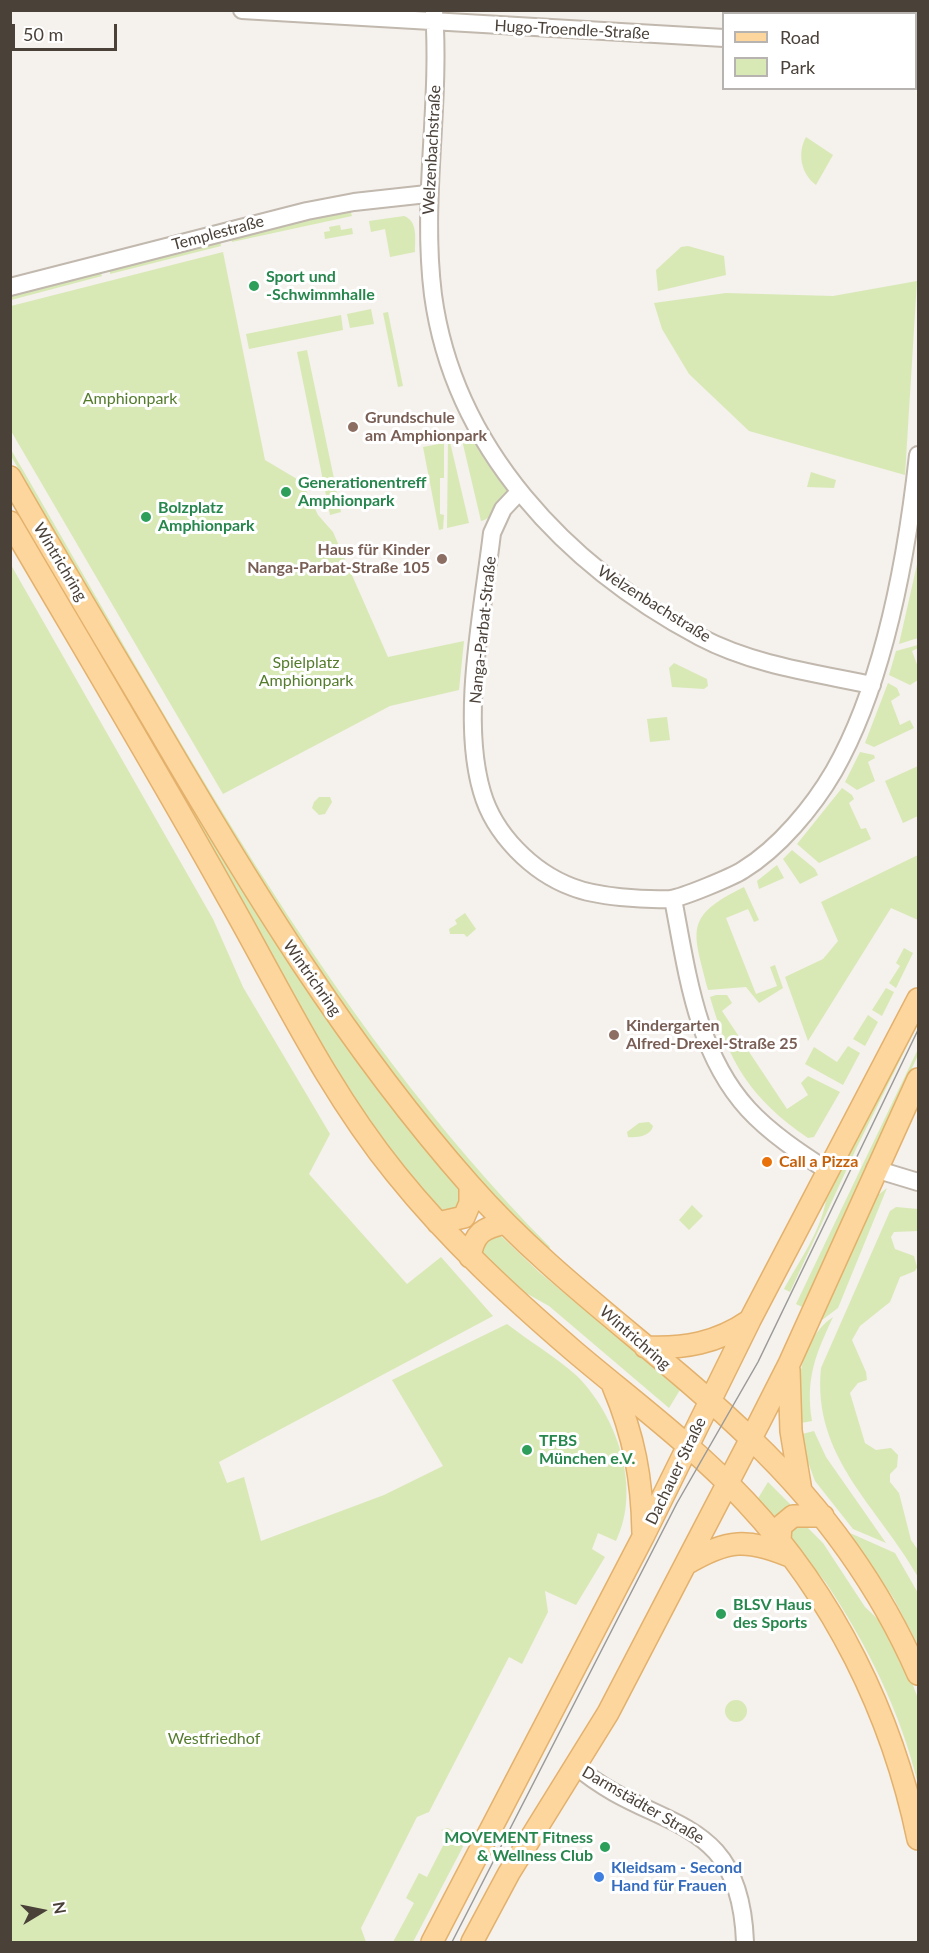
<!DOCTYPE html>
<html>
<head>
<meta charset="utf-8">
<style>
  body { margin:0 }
  #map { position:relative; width:929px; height:1953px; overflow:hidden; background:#f5f1ec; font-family:Lato,sans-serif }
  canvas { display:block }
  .frame { position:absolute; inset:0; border:12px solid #4a4139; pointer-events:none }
  .legend { position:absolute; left:722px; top:12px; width:195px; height:78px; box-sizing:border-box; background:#fff; border:2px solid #b7b3b0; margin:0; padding:8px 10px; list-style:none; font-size:18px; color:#4a4139 }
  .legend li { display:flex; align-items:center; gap:12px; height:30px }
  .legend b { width:30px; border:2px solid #b7b3b0 }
  .north { position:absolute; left:12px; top:1881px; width:60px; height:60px; -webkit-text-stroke:4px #fff; paint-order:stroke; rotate:80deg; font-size:16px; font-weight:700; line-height:24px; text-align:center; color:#4a4139 }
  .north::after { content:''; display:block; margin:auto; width:21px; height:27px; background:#4a4139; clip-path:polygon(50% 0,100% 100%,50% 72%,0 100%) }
  .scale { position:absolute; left:12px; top:24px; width:105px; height:27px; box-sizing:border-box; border:3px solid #4a4139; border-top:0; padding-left:8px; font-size:18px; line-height:21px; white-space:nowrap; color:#4a4139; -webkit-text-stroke:4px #fff; paint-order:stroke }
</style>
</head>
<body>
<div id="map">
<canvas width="929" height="1953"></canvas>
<div class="frame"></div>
<ul class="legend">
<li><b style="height:8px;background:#fdd69d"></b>Road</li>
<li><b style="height:16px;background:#d8e9b6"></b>Park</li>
</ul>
<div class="north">N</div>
<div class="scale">50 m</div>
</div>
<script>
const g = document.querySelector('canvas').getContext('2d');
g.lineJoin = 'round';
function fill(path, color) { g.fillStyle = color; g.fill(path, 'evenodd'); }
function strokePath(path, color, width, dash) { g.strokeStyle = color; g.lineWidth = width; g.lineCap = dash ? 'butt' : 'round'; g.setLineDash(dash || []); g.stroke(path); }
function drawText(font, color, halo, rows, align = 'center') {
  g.font = font + ' Lato,sans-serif'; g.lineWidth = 6; g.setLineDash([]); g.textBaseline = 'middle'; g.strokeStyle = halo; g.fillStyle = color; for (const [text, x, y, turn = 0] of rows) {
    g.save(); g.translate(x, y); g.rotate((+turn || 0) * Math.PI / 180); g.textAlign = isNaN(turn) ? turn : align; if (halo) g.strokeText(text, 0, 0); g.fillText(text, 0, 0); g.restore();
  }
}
fill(new Path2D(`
  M 806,137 L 833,155 L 816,185 C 801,174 797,153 806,137 Z
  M 350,210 L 352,216 L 232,242 L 231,238 Z
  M 404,216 C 418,221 415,238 415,252 L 390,257 L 385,229 L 371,232 L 369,221 Z
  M 340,225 L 341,230 L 352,228 L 353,234 L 325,239 L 324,232 L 330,231 L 329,227 Z
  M 220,240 L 221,246 L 110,274 L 110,269 Z
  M 688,246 L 724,256 L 726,275 L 658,291 L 656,270 L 681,247 Z
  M 223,252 L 265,460 L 302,482 L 318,515 L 333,532 L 388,657 L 464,641 L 459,690 L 390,706 L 223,794 L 11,431 L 11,306 Z
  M 100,271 L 102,276 L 11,300 L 11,294 Z
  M 917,281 L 905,475 L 749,431 L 689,374 L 662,329 L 654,303 L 726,293 L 833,296 Z
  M 371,309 L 374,324 L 350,328 L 347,314 Z
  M 388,312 L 403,386 L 398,387 L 383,313 Z
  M 341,315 L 343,330 L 249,349 L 246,334 Z
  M 307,350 L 341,512 L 330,515 L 297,352 Z
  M 468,438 L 481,446 L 508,487 C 508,500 492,519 481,521 L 462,440 Z
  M 448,442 L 450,442 L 469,523 L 447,528 Z
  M 444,443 L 444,478 L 440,478 L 440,514 L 444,515 L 443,529 L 439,530 L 423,447 Z
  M 10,448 C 173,726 322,1016 550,1247 L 547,1250 C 319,1023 172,732 11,456 Z
  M 811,472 L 836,480 L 834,488 L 807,487 Z
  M 10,494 C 151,733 280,983 463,1193 L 464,1207 L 443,1212 L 440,1209 L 374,1130 L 342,1081 L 245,905 L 11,502 Z
  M 918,560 L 918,638 L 899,644 Z
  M 11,565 L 213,919 L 243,987 L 330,1134 L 309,1174 L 407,1284 L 441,1257 L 493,1316 L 219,1462 L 227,1483 L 244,1477 L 261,1541 L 384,1495 L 443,1466 L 392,1380 L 507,1324 C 529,1341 556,1357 577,1376 C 617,1416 642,1488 616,1541 L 598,1533 L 592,1549 L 605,1557 L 576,1605 L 545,1591 L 548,1612 L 522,1664 L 509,1657 L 429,1812 L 417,1817 L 361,1928 L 366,1942 L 11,1942 Z
  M 918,645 L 918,648 L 912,651 L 918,667 L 918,680 L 910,685 L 889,675 L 896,651 Z
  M 674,663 L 707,679 L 708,686 L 704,689 L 672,687 L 669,668 Z
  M 888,683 L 897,688 L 900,695 L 891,701 L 900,725 L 910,720 L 914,728 L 874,747 L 865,743 Z
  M 667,717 L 670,740 L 650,742 L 647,719 Z
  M 860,752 L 874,755 L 875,758 L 868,762 L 875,781 L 857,790 L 845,782 Z
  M 918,766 L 918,816 L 903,823 L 885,781 Z
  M 842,788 L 852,795 L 854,799 L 849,803 L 861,829 L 866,828 L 871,839 L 819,863 L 797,844 Z
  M 319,797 L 330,797 L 332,802 L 325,814 L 319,815 L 312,808 L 314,802 Z
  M 792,850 L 815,869 L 818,875 L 800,884 L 783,859 Z
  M 918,855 L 918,920 L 891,908 L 808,1041 L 785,977 L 823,959 L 838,941 L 821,902 Z
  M 777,865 L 784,878 L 759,889 L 757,881 Z
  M 744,887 L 759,920 L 754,922 L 748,909 L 726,918 L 756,994 L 777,986 L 770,967 L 775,965 L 783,988 L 759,1003 L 746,987 L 708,990 C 693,930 683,917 744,887 Z
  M 465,913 L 476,929 L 467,937 L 464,934 L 450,934 L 449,929 L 457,924 L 455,920 Z
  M 904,948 L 913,953 L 896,988 L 889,983 L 900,966 L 896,963 Z
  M 886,988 L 894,992 L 882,1016 L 872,1010 Z
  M 716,995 L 727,995 L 732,1003 L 722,1011 L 787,1109 L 808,1095 L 801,1083 L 808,1076 L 840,1092 L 814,1137 L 808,1138 C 751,1099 729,1063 710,997 Z
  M 868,1015 L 878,1022 L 865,1046 L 853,1039 Z
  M 918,1017 L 918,1024 L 857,1147 L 790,1292 L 784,1289 C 799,1261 821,1231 826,1200 Z
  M 848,1046 L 860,1053 L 843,1085 L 805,1064 L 814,1047 L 837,1062 Z
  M 918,1049 L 918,1055 L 802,1307 L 796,1304 Z
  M 649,1122 L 653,1126 C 651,1136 637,1138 628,1137 L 627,1132 L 639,1123 Z
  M 887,1188 L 838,1308 L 818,1323 L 873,1199 Z
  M 692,1205 L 703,1216 L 689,1230 L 679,1220 Z
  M 896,1207 L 918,1209 L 918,1231 L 894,1232 L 891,1237 L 895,1249 L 914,1256 L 917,1267 L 915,1271 L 900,1277 L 890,1302 L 860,1326 L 852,1340 L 866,1372 L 867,1380 L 858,1383 L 850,1393 L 865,1443 L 876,1450 L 891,1448 L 898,1455 L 897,1467 L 890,1474 L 890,1482 L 899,1493 L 911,1540 L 918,1550 L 918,1577 C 877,1505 812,1457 821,1368 L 890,1211 Z
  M 494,1233 L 500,1235 L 539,1272 L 680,1390 L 669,1408 L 549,1306 L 524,1292 L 482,1253 L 480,1248 Z
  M 833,1317 C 816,1354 805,1378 812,1421 L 796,1424 C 797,1386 799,1340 833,1317 Z
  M 814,1431 L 826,1457 L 886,1543 L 853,1529 L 815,1481 L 798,1435 Z
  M 768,1482 L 792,1506 L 773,1517 L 757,1500 Z
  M 803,1523 L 823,1543 L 865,1607 L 883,1624 L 913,1685 L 918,1699 L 918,1784 C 901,1713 867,1644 826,1583 C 815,1567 790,1546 789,1526 Z
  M 850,1533 L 895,1553 L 918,1593 L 918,1645 L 894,1599 Z
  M725 1711a11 11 0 1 1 22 0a11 11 0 1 1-22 0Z
  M 448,1828 L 467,1839 L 413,1942 L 393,1942 L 414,1903 L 406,1898 L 419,1873 L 427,1877 L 449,1834 L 441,1830 Z`), '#d8e9b6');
const minor = new Path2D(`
  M 242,10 L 724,38
  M 434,10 C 441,106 421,199 433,295 C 454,449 567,566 700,637 C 753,665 815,673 872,685
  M 916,73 L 918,74
  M 10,287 L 307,211 L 354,202 L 427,194
  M 519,492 L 503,509 L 492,533 C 483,610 460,718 482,792 C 494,834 532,872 572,887 C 597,897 644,900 670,899 C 682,898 732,877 743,870 C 779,848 813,807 834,771 C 884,683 907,555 918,455
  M 673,899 C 687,971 696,1052 748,1109 C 770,1133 800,1153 828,1171
  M 875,1169 L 918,1182
  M 576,1766 C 654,1833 740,1809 745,1942`);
const major = new Path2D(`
  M 10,477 C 58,561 108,644 157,727 C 250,886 347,1046 470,1185 C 554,1281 661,1351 752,1440 C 822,1507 879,1585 918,1674
  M 10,522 C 83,647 157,770 227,896 C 281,991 327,1089 396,1174 C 449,1240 511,1297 575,1352 C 633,1401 695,1447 746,1502 C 834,1596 892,1714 918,1839
  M 438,1223 L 464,1217 L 470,1203 L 470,1186
  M 470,1257 C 474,1233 483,1228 505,1223
  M 645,1347 C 684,1349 717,1343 749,1321
  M 789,1370 L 791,1431 L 801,1491
  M 613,1386 C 634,1436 642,1478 643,1533
  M 780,1540 L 781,1526 L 793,1516 L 823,1516
  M 686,1564 C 728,1539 747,1538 792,1557
  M 432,1942 L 643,1537 L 750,1320 L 918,999
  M 472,1942 L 509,1873 L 608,1713 L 760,1421 L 789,1364 L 918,1079`);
strokePath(minor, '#c1b8ae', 20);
strokePath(major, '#e3b16c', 24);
strokePath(minor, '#fff', 16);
strokePath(major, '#fdd69d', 21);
strokePath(new Path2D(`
  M 452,1942 L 677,1503 L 758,1362 L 918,1030`), '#9a9a9a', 1.5);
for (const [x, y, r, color] of [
  [254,286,6,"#2e9e5b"],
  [353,427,6,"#8d6e63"],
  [286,492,6,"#2e9e5b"],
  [146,517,6,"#2e9e5b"],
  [442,559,6,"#8d6e63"],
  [614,1035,6,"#8d6e63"],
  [767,1162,6,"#e8710a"],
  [527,1450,6,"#2e9e5b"],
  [721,1614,6,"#2e9e5b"],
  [605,1847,6,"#2e9e5b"],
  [599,1877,6,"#3f7fe0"]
]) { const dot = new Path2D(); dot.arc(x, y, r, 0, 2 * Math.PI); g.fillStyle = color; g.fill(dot); strokePath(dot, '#fff', 2); }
drawText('16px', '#4a4139', '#fff', [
  ["Hugo-Troendle-Straße",572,30,3],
  ["Welzenbachstraße",432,150,-87],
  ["Templestraße",218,233,-15],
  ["Wintrichring",60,562,59],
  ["Welzenbachstraße",654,604,32],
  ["Nanga-Parbat-Straße",483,630,-84],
  ["Wintrichring",312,978,55],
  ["Wintrichring",635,1338,41],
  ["Dachauer Straße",676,1471,-64],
  ["Darmstädter Straße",643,1805,30]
]);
drawText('bold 16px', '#27864d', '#fff', [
  ["Sport und",266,277],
  ["-Schwimmhalle",266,295],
  ["Generationentreff",298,483],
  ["Amphionpark",298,501],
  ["Bolzplatz",158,508],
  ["Amphionpark",158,526],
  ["TFBS",539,1441],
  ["München e.V.",539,1459],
  ["BLSV Haus",733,1605],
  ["des Sports",733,1623],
  ["MOVEMENT Fitness",593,1838,"right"],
  ["& Wellness Club",593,1856,"right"]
], 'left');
drawText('16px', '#547c2c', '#fff', [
  ["Amphionpark",130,399],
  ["Spielplatz",306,663],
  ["Amphionpark",306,681],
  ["Westfriedhof",214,1739]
]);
drawText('bold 16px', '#785e54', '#fff', [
  ["Grundschule",365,418],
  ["am Amphionpark",365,436],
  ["Haus für Kinder",430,550,"right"],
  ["Nanga-Parbat-Straße 105",430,568,"right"],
  ["Kindergarten",626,1026],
  ["Alfred-Drexel-Straße 25",626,1044]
], 'left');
drawText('bold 16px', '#c56008', '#fff', [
  ["Call a Pizza",779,1162]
], 'left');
drawText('bold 16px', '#366cbe', '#fff', [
  ["Kleidsam - Second",611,1868],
  ["Hand für Frauen",611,1886]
], 'left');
</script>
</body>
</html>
